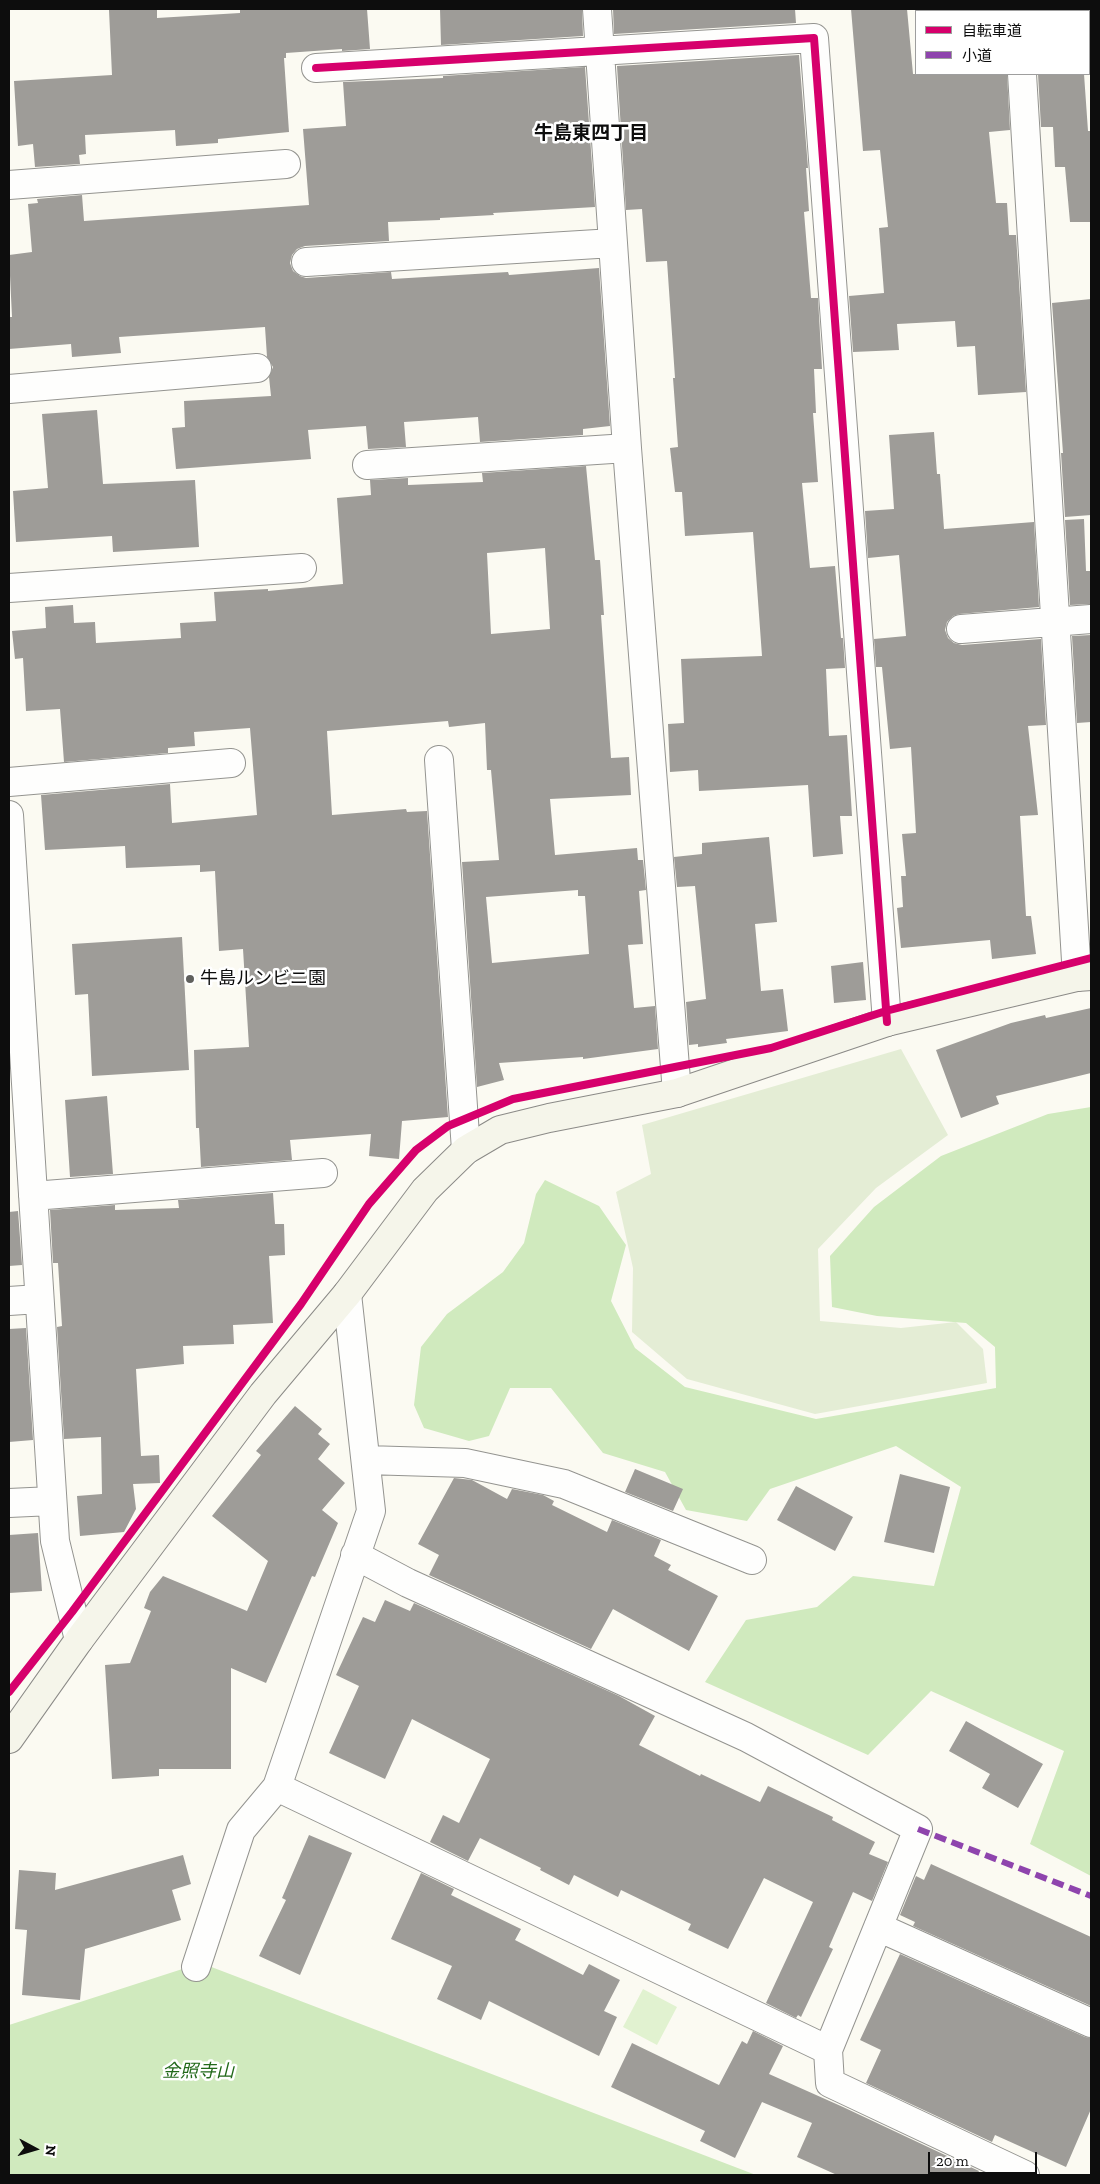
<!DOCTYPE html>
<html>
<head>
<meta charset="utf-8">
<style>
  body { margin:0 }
  #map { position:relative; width:1100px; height:2184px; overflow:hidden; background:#fbfaf2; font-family:"Zilla Slab","Noto Sans JP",serif }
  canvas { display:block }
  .frame { position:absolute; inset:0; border:10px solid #0d0d0d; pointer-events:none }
  .legend { position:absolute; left:915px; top:10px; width:175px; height:65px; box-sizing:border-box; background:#fff; border:1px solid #9e9e9e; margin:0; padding:6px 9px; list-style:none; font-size:15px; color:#0d0d0d }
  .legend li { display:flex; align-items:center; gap:10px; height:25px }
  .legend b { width:25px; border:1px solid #9e9e9e }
  .north { position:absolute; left:10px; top:2124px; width:50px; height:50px; -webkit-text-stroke:4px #fff; paint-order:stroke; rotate:96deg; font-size:14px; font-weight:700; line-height:20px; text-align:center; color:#0d0d0d }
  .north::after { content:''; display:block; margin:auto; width:18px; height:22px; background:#0d0d0d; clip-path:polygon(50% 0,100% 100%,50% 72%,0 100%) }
  .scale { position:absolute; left:928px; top:2152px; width:109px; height:22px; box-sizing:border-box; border:2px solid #0d0d0d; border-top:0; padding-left:6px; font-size:15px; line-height:18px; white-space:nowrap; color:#0d0d0d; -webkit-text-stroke:4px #fff; paint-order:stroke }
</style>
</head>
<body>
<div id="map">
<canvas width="1100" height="2184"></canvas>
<div class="frame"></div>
<ul class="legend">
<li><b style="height:6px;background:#d6006c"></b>自転車道</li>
<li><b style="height:6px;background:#8e44ad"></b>小道</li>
</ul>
<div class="north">N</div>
<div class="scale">20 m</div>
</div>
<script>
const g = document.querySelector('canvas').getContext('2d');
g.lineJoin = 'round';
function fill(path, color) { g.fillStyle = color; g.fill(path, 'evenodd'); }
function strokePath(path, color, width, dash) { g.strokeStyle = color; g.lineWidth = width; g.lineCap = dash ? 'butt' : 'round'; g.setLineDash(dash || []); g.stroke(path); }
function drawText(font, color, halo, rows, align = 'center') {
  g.font = font + ' "Zilla Slab","Noto Sans JP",serif'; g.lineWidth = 5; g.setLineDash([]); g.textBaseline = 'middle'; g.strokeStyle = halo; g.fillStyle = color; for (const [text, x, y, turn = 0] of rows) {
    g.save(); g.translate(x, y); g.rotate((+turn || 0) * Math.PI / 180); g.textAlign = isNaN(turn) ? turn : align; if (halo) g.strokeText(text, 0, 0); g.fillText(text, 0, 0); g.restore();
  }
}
fill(new Path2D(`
  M 643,1989 L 677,2007 L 657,2045 L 623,2027 Z`), '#e1f2d0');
fill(new Path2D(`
  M 1091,1107 L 1091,1876 L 1030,1844 L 1064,1751 L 931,1691 L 868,1755 L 705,1682 L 746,1620 L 817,1607 L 853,1576 L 934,1586 L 961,1487 L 896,1446 L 770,1489 L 747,1521 L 686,1510 L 665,1472 L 603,1453 L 551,1388 L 510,1388 L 489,1436 L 469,1441 L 424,1428 L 414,1405 L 421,1347 L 447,1314 L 503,1272 L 524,1243 L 536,1194 L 545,1180 L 599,1206 L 626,1245 L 611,1301 L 635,1348 L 685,1387 L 816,1419 L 996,1388 L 995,1347 L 966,1323 L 877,1316 L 832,1307 L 830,1256 L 874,1207 L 941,1156 L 1048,1114 Z
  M 201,1963 L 756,2175 L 9,2175 L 9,2025 Z`), '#d0eabe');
fill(new Path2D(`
  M 901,1049 L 948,1135 L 876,1188 L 818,1249 L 820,1321 L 901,1328 L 956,1322 L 983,1349 L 987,1383 L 815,1414 L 687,1379 L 632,1332 L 633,1268 L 616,1192 L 651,1174 L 642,1125 Z`), '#e4edd5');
fill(new Path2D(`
  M 157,9 L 157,18 L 240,13 L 240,9 L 367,9 L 370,49 L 342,51 L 342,49 L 286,53 L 286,58 L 284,58 L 289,132 L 218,139 L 218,143 L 176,146 L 175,130 L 85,135 L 86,154 L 79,155 L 80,164 L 35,167 L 33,144 L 18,146 L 14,81 L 112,75 L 109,10 Z
  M 440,9 L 582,9 L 583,36 L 441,45 Z
  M 613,9 L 795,9 L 796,23 L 614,34 Z
  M 851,9 L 907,9 L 913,74 L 1007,74 L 1010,130 L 989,132 L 996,203 L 1007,203 L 1009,235 L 1016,235 L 1026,392 L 978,395 L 975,346 L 957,347 L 955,321 L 897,324 L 899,350 L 853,352 L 849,296 L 884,293 L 879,228 L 888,227 L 880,150 L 863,151 Z
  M 799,55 L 808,168 L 806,168 L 809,211 L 804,212 L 811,298 L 818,298 L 822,369 L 814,369 L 816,413 L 813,413 L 818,482 L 802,483 L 810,568 L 835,566 L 841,638 L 843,638 L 845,668 L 826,669 L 829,736 L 847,735 L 852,816 L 840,816 L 843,854 L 813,857 L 808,785 L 699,791 L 698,770 L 670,772 L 668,724 L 684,723 L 681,659 L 762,656 L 753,532 L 685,536 L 682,492 L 675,492 L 670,448 L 678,447 L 673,378 L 675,378 L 667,261 L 646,262 L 642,209 L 626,210 L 617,66 Z
  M 585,67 L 595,207 L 493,213 L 494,215 L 440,218 L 440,220 L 388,222 L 389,241 L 305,246 L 297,249 L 292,255 L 290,263 L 293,271 L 300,276 L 306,278 L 391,272 L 392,279 L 508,272 L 509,275 L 599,268 L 610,426 L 583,429 L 583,435 L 480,442 L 478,417 L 404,422 L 406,447 L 368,449 L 366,426 L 308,430 L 311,459 L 176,469 L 172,428 L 185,427 L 184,401 L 271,396 L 269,377 L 273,367 L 267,357 L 265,327 L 119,337 L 121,353 L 72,357 L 71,344 L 9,349 L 9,317 L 12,317 L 9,255 L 32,252 L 28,204 L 38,203 L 37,199 L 82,195 L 84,221 L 309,205 L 303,129 L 346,126 L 343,82 L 443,78 L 443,76 Z
  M 1038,74 L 1084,74 L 1088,131 L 1091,131 L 1091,222 L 1070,222 L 1065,167 L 1055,167 L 1053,127 L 1041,127 Z
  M 1091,299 L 1091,515 L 1065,517 L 1061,453 L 1063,453 L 1052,303 Z
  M 97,410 L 103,484 L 195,480 L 199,547 L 113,552 L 112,536 L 16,542 L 13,491 L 48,488 L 42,414 Z
  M 934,432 L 937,474 L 940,474 L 944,529 L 1034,522 L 1039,607 L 959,614 L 953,616 L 947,622 L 945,630 L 948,638 L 954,643 L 962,645 L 1041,639 L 1046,725 L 1028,726 L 1038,815 L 1020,816 L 1026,916 L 1031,916 L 1036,954 L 992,959 L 990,940 L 901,948 L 897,908 L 903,907 L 901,876 L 906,876 L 902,834 L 916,833 L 911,747 L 890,749 L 882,667 L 876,667 L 874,639 L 906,636 L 899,555 L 868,558 L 865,511 L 894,509 L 889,435 Z
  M 586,466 L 595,560 L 600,560 L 604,615 L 601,615 L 611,758 L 629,757 L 631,795 L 550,799 L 555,855 L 637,848 L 638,860 L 643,860 L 646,890 L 639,891 L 643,944 L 628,945 L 634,1008 L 655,1006 L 658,1049 L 583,1059 L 583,1057 L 499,1063 L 504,1080 L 477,1087 L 462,862 L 499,860 L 491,770 L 487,770 L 485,723 L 449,727 L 448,721 L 327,731 L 332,815 L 406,809 L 407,812 L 427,811 L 448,1117 L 402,1121 L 399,1159 L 369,1156 L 371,1134 L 290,1140 L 292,1160 L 201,1167 L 199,1128 L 196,1128 L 194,1050 L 249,1047 L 243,949 L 219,951 L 215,871 L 200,872 L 200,865 L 126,868 L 125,846 L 45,850 L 41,795 L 170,784 L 172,823 L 257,815 L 250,728 L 194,732 L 195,746 L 168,748 L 168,753 L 64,762 L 60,709 L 26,711 L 23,658 L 15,659 L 12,631 L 46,628 L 45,607 L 73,605 L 74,623 L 95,622 L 96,643 L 181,638 L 180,623 L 216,621 L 214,592 L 268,589 L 268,591 L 343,584 L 337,498 L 371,495 L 370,480 L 408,478 L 408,485 L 483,482 L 482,473 ZM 545,548 L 550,629 L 491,634 L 487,553 ZM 578,890 L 578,896 L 585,896 L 589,954 L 492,963 L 486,897 Z
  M 1084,519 L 1086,571 L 1091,571 L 1091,604 L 1070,605 L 1065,520 Z
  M 1091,635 L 1091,722 L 1077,723 L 1072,636 Z
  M 769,837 L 777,922 L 755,924 L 761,991 L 783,989 L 788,1031 L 726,1039 L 727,1043 L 698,1047 L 698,1044 L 689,1045 L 686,1002 L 706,999 L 695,886 L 677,887 L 674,857 L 702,854 L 702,843 Z
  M 182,937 L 189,1070 L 92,1076 L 88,994 L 75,995 L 72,944 Z
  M 863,962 L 866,1000 L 834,1003 L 831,966 Z
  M 1091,1008 L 1091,1073 L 996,1096 L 999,1104 L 961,1118 L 936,1050 L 1011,1023 L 1045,1015 L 1046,1018 Z
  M 107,1096 L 113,1174 L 70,1177 L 65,1100 Z
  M 273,1193 L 275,1224 L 284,1224 L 285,1255 L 269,1256 L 273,1323 L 233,1325 L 234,1344 L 183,1346 L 184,1364 L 136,1369 L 141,1456 L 159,1455 L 160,1483 L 133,1484 L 136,1509 L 124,1532 L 80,1536 L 77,1496 L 102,1494 L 101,1437 L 64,1439 L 57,1327 L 62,1326 L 58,1263 L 53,1263 L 50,1210 L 115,1205 L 115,1210 L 179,1208 L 178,1200 Z
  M 18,1211 L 22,1265 L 9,1266 L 9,1212 Z
  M 26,1328 L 33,1440 L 9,1442 L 9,1329 Z
  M 295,1406 L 322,1429 L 318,1434 L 330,1444 L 318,1459 L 345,1483 L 322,1510 L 338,1523 L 315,1577 L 312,1576 L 266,1683 L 231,1668 L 231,1769 L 159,1769 L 159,1776 L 112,1779 L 105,1665 L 130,1663 L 151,1611 L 144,1608 L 150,1592 L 163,1576 L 247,1611 L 268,1561 L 212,1516 L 261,1455 L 256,1451 Z
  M 635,1469 L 683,1489 L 673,1511 L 625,1492 Z
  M 900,1474 L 950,1487 L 934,1553 L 884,1542 Z
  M 454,1478 L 472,1480 L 507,1499 L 512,1489 L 543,1495 L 554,1501 L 552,1505 L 607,1532 L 612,1520 L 661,1540 L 654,1556 L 671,1565 L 668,1570 L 718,1596 L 689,1651 L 613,1609 L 591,1649 L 429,1575 L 439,1555 L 418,1544 Z
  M 796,1486 L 853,1517 L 835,1551 L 777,1520 Z
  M 38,1533 L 42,1591 L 9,1593 L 9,1535 Z
  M 385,1600 L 410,1611 L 414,1603 L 619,1696 L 655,1716 L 639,1745 L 700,1776 L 701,1774 L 760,1802 L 768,1786 L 833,1817 L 832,1820 L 875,1842 L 869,1854 L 888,1862 L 872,1901 L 853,1892 L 829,1947 L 833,1949 L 801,2017 L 798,2015 L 796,2018 L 766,2003 L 813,1902 L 764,1878 L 728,1949 L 688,1930 L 691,1924 L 621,1890 L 618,1897 L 574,1875 L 569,1885 L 540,1870 L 541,1868 L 480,1838 L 468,1861 L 430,1842 L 443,1815 L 459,1823 L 490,1759 L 412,1719 L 385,1779 L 329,1753 L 359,1686 L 336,1675 L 363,1617 L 375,1622 Z
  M 966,1721 L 1043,1764 L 1018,1808 L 982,1788 L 990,1774 L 949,1751 Z
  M 309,1835 L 352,1853 L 300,1975 L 259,1956 L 286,1900 L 282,1898 Z
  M 183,1855 L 191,1884 L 172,1890 L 181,1920 L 85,1949 L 80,2000 L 22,1995 L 27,1930 L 15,1929 L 19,1870 L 56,1873 L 55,1890 Z
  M 931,1864 L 1091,1937 L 1091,2006 L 913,1926 L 915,1922 L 900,1915 L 916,1876 L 924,1880 Z
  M 421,1873 L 454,1889 L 451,1895 L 521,1929 L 515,1940 L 583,1975 L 589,1964 L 620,1980 L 604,2011 L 617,2017 L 599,2056 L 489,2001 L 481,2020 L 437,1999 L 452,1966 L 391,1939 Z
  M 900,1954 L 1085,2037 L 1091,2038 L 1091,2109 L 1066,2167 L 995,2135 L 992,2142 L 866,2083 L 881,2050 L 860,2040 Z
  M 753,2031 L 783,2046 L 769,2074 L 843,2107 L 979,2171 L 977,2175 L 837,2175 L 797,2157 L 812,2123 L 762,2102 L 735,2158 L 700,2141 L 705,2131 L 611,2087 L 632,2043 L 719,2085 L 742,2041 L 747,2044 Z`), '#9e9c98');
const street = new Path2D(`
  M 597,9 L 627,448 L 677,1093
  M 1055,11 L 1087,9
  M 316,68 L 814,38 L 887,1022
  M 1022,74 L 1077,977
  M 9,185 L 286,164
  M 306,262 L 613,243
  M 9,389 L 257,368
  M 367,465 L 627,448
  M 9,588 L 302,568
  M 961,629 L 1091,619
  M 439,760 L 466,1150
  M 9,782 L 231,763
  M 9,815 L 55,1541 L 79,1640
  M 33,1196 L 323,1173
  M 9,1301 L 39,1299
  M 366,1460 L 465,1463 L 564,1484 L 752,1560
  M 9,1503 L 52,1501
  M 355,1555 L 408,1583 L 746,1737 L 918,1829 L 828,2050
  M 277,1787 L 828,2050 L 830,2083 L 1025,2175
  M 878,1927 L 1091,2023
  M 196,1967 L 241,1830 L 277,1787 L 371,1511 L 347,1294`);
const secondary = new Path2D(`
  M 9,1739 L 79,1640 L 263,1394 L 347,1294 L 425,1190 L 466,1150 L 500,1130 L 549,1118 L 677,1093 L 887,1022 L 1077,977 L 1091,976`);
strokePath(street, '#949490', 30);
strokePath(secondary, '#8b8a87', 30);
strokePath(street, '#fefefd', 28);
strokePath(secondary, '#f5f5ea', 28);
strokePath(new Path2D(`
  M 918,1829 L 1091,1896`), '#8e44ad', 6, [12, 6]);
strokePath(new Path2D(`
  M 316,68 L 814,38 L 887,1022
  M 9,1692 L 72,1612 L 301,1304 L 369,1204 L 416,1150 L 448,1126 L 513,1099 L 771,1048 L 886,1011 L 1091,958`), '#d6006c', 8);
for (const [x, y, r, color] of [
  [190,979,5,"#60605d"]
]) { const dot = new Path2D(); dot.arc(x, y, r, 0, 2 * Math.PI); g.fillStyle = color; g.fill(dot); strokePath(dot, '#fff', 2); }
drawText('18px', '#0d0d0d', '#fff', [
  ["牛島ルンビニ園",200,979]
], 'left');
drawText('italic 18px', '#22691a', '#fff', [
  ["金照寺山",198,2072]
]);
drawText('bold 19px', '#0d0d0d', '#fff', [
  ["牛島東四丁目",591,134]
]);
</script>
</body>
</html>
